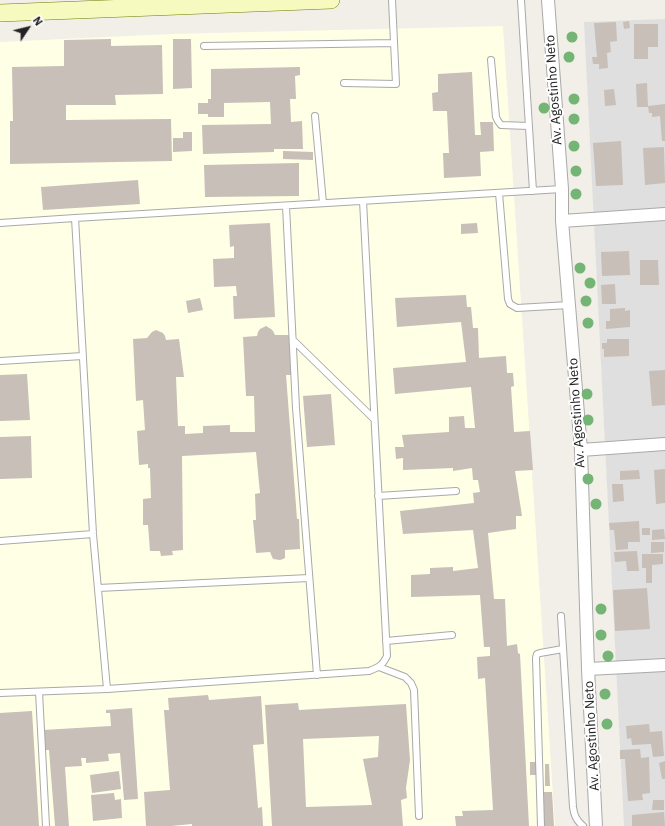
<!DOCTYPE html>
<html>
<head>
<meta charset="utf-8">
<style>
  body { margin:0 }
  #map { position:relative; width:665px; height:826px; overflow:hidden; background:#f2efe9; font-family:"IBM Plex Sans",sans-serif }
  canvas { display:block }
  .north { position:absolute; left:8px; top:8px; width:40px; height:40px; -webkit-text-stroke:3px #fff; paint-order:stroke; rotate:55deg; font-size:11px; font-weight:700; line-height:16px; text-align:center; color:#222 }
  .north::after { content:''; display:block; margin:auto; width:14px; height:18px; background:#222; clip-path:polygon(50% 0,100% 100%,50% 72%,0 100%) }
</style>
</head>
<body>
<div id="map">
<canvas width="665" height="826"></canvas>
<div class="north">N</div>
</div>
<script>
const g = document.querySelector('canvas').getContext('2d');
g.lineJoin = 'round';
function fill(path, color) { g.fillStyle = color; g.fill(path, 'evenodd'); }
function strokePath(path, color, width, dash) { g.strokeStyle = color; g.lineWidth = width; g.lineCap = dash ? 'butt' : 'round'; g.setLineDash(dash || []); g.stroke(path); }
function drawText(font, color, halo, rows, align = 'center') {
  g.font = font + ' "IBM Plex Sans",sans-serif'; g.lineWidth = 4; g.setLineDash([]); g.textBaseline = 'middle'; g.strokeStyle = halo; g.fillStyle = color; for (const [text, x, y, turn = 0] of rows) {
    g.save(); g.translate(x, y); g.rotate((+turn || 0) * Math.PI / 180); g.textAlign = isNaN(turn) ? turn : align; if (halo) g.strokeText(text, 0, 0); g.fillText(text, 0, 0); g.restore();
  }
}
fill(new Path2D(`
  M 665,19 L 665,826 L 624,826 L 584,22 Z`), '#e0dfdf');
fill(new Path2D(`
  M 503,26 L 555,826 L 0,826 L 0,42 L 170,34 Z`), '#ffffe5');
fill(new Path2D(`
  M 629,21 L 630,28 L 624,29 L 623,22 Z
  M 616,22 L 617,41 L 610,42 L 611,52 L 607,53 L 608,68 L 599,69 L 599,64 L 593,64 L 592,57 L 597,57 L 594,23 Z
  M 634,24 L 658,24 L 658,47 L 648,47 L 648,59 L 634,59 Z
  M 111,39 L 111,46 L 162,45 L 163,94 L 115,95 L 116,105 L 66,105 L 66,120 L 171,119 L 172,161 L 10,164 L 10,121 L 13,121 L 12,67 L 64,66 L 64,40 Z
  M 173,39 L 191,39 L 192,88 L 173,89 Z
  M 300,67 L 300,75 L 295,76 L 296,99 L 290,99 L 291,122 L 302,121 L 303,149 L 274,149 L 274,152 L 203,154 L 202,125 L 271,124 L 270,102 L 224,103 L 224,117 L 208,117 L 208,114 L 198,114 L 198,103 L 208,103 L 208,99 L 211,99 L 211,69 Z
  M 472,72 L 475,135 L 481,135 L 480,122 L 493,122 L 494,151 L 480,152 L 481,176 L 444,178 L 443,153 L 449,153 L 447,111 L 433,111 L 432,93 L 438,92 L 438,74 Z
  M 647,83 L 648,107 L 637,107 L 636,84 Z
  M 614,89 L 616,105 L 605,106 L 604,90 Z
  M 665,104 L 665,141 L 662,141 L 660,116 L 652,117 L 652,113 L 649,113 L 648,106 Z
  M 183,132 L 192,132 L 192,151 L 173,152 L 173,138 L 183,138 Z
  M 621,141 L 623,185 L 596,186 L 593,143 Z
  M 664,147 L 665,183 L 645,185 L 643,148 Z
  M 283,151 L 313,152 L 313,160 L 283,159 Z
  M 299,163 L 299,196 L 205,197 L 204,165 Z
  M 138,180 L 140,204 L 43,210 L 41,187 Z
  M 270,223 L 275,317 L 234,319 L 233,296 L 237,296 L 236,286 L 214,287 L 213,259 L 234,258 L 234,246 L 230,247 L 229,225 Z
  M 477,223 L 478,233 L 461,234 L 461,224 Z
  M 629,251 L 630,275 L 602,276 L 601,252 Z
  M 640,260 L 658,260 L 659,285 L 640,285 Z
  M 615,284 L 616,304 L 602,304 L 601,285 Z
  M 466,295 L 467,307 L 471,307 L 473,328 L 478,328 L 479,358 L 506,356 L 507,373 L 513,373 L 514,386 L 511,387 L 514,432 L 530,431 L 533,470 L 515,471 L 522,516 L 516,516 L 516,529 L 488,533 L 494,599 L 505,599 L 507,646 L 517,644 L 518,653 L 520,654 L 529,826 L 456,826 L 455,816 L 463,816 L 462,811 L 493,810 L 485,678 L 478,679 L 477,657 L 490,656 L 490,647 L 484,647 L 480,595 L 411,597 L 411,575 L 430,574 L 430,568 L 453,567 L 453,571 L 478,568 L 473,530 L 403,534 L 400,511 L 474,503 L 473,493 L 480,492 L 478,480 L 473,480 L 472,468 L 453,471 L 453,468 L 403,470 L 403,458 L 396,459 L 395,447 L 404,447 L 402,435 L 449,432 L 449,417 L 464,416 L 465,428 L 475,428 L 471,387 L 395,394 L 393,368 L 466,362 L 461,322 L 397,327 L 395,298 Z
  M 200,298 L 203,310 L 188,313 L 186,301 Z
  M 625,308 L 625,311 L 630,310 L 630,327 L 606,329 L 606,321 L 610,321 L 610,309 Z
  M 266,326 L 271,329 L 273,331 L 275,335 L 290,335 L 293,375 L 286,375 L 297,519 L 299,519 L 300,549 L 285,550 L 285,558 L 283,559 L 280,560 L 273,559 L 270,552 L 256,553 L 253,520 L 256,520 L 255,494 L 260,493 L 256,452 L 182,456 L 183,550 L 172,551 L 173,555 L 161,556 L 160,551 L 150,551 L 148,525 L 143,525 L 143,499 L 151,498 L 150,468 L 148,468 L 148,464 L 139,465 L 137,431 L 145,430 L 143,400 L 136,401 L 133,339 L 147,338 L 152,332 L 156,330 L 163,333 L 165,336 L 166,340 L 179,339 L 184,377 L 176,377 L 178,426 L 185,426 L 185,434 L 203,433 L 203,426 L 230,425 L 230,432 L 255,432 L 254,396 L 246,396 L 243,337 L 257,336 L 258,332 L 260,329 Z
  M 607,339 L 629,339 L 629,356 L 604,357 L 604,349 L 602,349 L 602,343 L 607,343 Z
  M 665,370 L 665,405 L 652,406 L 649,371 Z
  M 27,374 L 30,420 L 0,421 L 0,375 Z
  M 331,394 L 335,445 L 307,447 L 303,396 Z
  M 31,436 L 32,478 L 0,479 L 0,437 Z
  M 665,469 L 665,503 L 656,504 L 654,470 Z
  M 639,470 L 640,479 L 620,480 L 620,471 Z
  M 612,484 L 623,484 L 624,501 L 613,502 Z
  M 639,521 L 640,542 L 628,542 L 628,549 L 616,550 L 614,530 L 610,530 L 609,523 Z
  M 642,528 L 650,528 L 650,535 L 642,535 Z
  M 664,529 L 665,539 L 652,540 L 652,530 Z
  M 651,542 L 664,542 L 664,552 L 651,553 Z
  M 637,551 L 639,571 L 627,571 L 626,561 L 615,562 L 614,552 Z
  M 642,554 L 663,554 L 663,564 L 652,565 L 652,583 L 646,583 L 646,568 L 642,568 Z
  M 647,588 L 650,629 L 615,631 L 613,590 Z
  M 208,695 L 209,700 L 261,696 L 264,744 L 253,745 L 258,808 L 262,807 L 263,826 L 192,826 L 192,824 L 171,826 L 146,826 L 144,792 L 170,790 L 164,710 L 169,710 L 168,698 Z
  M 298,703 L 299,710 L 406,704 L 410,760 L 406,788 L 407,798 L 401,800 L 403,826 L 272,826 L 265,705 ZM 379,736 L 378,757 L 363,759 L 372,805 L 306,807 L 303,739 Z
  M 132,708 L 138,799 L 124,800 L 120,753 L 108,754 L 109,761 L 86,763 L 86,758 L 81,758 L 82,766 L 65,767 L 69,826 L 55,826 L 49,750 L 44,750 L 43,730 L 111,726 L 110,713 L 106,713 L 106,710 Z
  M 32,711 L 39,826 L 0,826 L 0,713 Z
  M 649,724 L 650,732 L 662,731 L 664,756 L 653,757 L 651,744 L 632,745 L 631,738 L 627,739 L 626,726 Z
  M 640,749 L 641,758 L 649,757 L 650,793 L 642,794 L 643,800 L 628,801 L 625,759 L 620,759 L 620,750 Z
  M 665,761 L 665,779 L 662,779 L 659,763 Z
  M 530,762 L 537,762 L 537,775 L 530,775 Z
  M 545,764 L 549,764 L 550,786 L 545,786 Z
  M 119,771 L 121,789 L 92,793 L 90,775 Z
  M 542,792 L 552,792 L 554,826 L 544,826 Z
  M 114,793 L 115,800 L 121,799 L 122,818 L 93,821 L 91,795 Z
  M 653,800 L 664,800 L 664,810 L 652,810 Z
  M 664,812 L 665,826 L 632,826 L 632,815 Z`), '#c7bfb8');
const lane = new Path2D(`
  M 521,0 L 533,191
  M 204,46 L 394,43
  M 491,60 L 496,117 L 498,121 L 501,125 L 529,126
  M 344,83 L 396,84 L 392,0
  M 315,116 L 323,203
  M 499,193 L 508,299 L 510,304 L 517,308 L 569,305
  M 286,206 L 296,408 L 317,675
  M 75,218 L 93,534 L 107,689
  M 0,223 L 75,218 L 562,189
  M 293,340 L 374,419
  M 0,361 L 83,356
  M 378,496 L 456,491
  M 0,541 L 93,534
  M 98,588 L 309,578
  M 561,616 L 573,807 C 574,815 576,820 583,826
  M 386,641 L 452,635
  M 379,667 L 405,677 L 411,683 L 414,690 L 419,816
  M 39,692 L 46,826
  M 0,693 L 107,689 L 369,671 C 379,667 382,666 387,656 L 363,201
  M 541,826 L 536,658 L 537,654 L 540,653 L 563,649`);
const street = new Path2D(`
  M 548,0 L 562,189 L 562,221 L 581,450 L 588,669 L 596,826
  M 562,221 L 665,214
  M 581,450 L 665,444
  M 588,669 L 665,665`);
const secondary = new Path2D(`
  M 0,13 L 331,0`);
strokePath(lane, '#a9a9a9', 8);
strokePath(street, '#a9a9a9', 14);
strokePath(secondary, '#707d05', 18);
strokePath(lane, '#fff', 6);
strokePath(street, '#fff', 12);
strokePath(secondary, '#f7fabf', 17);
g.fillStyle = '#74b475';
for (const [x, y] of [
  [572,37],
  [569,57],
  [574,99],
  [544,108],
  [574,119],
  [574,146],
  [576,171],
  [576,194],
  [580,268],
  [590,283],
  [586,301],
  [588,323],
  [587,394],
  [588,420],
  [588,479],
  [596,504],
  [601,609],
  [601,635],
  [608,656],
  [605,694],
  [607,724]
]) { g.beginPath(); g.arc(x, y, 5.5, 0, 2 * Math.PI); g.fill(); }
drawText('13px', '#222', '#fff', [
  ["Av. Agostinho Neto",554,90,-94],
  ["Av. Agostinho Neto",577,413,-94],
  ["Av. Agostinho Neto",592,736,-93]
]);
</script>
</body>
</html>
